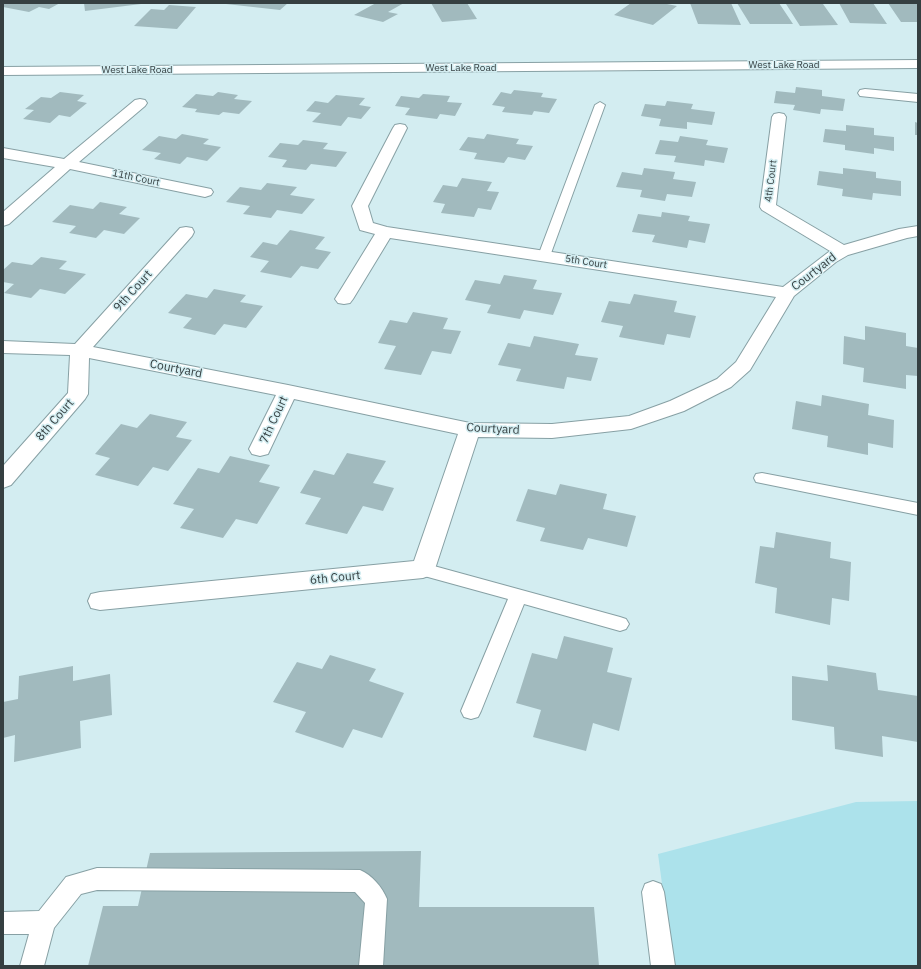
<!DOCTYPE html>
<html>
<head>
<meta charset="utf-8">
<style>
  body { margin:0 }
  #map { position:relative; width:921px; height:969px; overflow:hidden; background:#d3edf1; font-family:"IBM Plex Sans",sans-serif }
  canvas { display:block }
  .frame { position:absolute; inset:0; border:4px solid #353f41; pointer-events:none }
</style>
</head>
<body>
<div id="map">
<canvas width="921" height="969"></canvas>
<div class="frame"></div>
</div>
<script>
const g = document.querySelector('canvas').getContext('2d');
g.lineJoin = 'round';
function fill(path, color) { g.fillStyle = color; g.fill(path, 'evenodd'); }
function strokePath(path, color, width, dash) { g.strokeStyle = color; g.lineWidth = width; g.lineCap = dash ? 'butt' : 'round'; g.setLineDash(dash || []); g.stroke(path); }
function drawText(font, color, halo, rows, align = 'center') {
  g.font = font + ' "IBM Plex Sans",sans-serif'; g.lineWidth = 3; g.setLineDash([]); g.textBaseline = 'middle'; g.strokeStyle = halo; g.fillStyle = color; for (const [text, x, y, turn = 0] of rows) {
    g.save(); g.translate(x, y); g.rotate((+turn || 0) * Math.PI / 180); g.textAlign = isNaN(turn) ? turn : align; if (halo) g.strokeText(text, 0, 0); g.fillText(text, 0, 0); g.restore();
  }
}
fill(new Path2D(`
  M 918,801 L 918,966 L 673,966 L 658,854 L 856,802 Z`), '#ace2eb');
fill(new Path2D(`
  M 4,3 L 60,3 L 49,9 L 39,7 L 29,12 L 3,7 Z
  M 84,3 L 141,3 L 141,4 L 85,11 Z
  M 228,3 L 288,3 L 280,10 L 226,4 Z
  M 376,3 L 404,3 L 388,12 L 398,14 L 383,22 L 354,15 Z
  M 431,3 L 467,3 L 477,19 L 442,22 Z
  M 631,3 L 662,3 L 677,6 L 653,25 L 614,15 Z
  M 690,3 L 731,3 L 741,25 L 698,24 Z
  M 737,3 L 779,3 L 793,24 L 750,24 Z
  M 839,3 L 873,3 L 887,24 L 850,23 Z
  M 888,3 L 917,3 L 918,22 L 901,22 Z
  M 786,4 L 823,4 L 838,25 L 800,26 Z
  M 169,5 L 196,7 L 177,29 L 134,26 L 151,9 L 164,10 Z
  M 796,87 L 822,90 L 822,96 L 845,99 L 843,111 L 821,109 L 820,114 L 793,110 L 795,105 L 774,103 L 776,91 L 795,93 Z
  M 514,90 L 543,93 L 541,97 L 557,99 L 549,113 L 534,111 L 532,115 L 502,112 L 505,107 L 492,105 L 501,92 L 511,94 Z
  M 60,92 L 84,95 L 77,101 L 87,103 L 70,117 L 59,115 L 50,123 L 23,119 L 34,110 L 25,109 L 41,97 L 51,98 Z
  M 218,92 L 238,95 L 234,99 L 252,101 L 239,114 L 223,112 L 219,115 L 195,112 L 197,109 L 182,107 L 196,94 L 213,96 Z
  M 423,94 L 450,96 L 447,102 L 462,103 L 455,116 L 440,114 L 437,119 L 405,115 L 410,108 L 395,106 L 401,96 L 419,98 Z
  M 336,95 L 365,98 L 359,105 L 371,107 L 361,119 L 348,117 L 341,126 L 312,122 L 321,113 L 306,111 L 315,101 L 328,103 Z
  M 667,101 L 693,104 L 691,109 L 715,112 L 712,125 L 687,122 L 687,129 L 659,126 L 661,119 L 641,116 L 645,104 L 665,106 Z
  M 915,122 L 918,123 L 918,135 L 915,135 Z
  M 846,125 L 874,128 L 874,135 L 894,137 L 894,151 L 874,148 L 874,154 L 845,150 L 845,145 L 823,142 L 825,129 L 846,131 Z
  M 182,134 L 209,139 L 203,144 L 221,147 L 207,161 L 187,157 L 180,164 L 154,159 L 161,153 L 142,150 L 159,136 L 176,139 Z
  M 487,134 L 519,139 L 516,144 L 533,146 L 525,160 L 508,157 L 504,163 L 474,159 L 477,153 L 459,150 L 468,137 L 484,139 Z
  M 680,136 L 708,140 L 706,145 L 728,148 L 724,163 L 705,160 L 704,166 L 674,162 L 676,156 L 655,154 L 660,140 L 678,142 Z
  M 303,140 L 328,143 L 323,149 L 347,152 L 336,167 L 311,164 L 306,170 L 282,167 L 287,160 L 268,157 L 280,143 L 298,145 Z
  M 644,168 L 675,172 L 673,179 L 696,182 L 692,197 L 667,194 L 665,201 L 640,197 L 642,190 L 616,187 L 622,172 L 642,175 Z
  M 843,168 L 876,172 L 876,178 L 901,181 L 901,196 L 873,193 L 872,200 L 842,196 L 843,189 L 817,185 L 819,171 L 843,174 Z
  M 462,178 L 492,182 L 487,191 L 499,192 L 491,210 L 478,208 L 474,217 L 441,213 L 445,204 L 433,202 L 443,185 L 457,187 Z
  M 267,183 L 297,187 L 290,195 L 315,199 L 302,214 L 277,210 L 271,218 L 243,214 L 250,206 L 226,202 L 240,187 L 261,190 Z
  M 100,202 L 127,207 L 119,214 L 140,218 L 124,234 L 104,230 L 96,238 L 69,233 L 76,226 L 52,222 L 70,205 L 93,209 Z
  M 662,212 L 690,216 L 688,221 L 710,224 L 705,243 L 689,240 L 687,248 L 652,242 L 655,235 L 632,232 L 638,214 L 661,217 Z
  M 290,230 L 325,237 L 315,249 L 331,252 L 318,269 L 301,266 L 291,278 L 260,272 L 269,261 L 250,257 L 263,242 L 277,245 Z
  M 41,257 L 67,261 L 59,269 L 86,274 L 65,294 L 40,289 L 31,298 L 4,293 L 14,284 L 3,282 L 3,270 L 12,262 L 32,265 Z
  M 504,275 L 537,280 L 533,289 L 562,293 L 553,315 L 524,310 L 520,319 L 487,313 L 491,305 L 465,300 L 475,280 L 500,284 Z
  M 214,289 L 246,295 L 240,302 L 263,306 L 246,328 L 224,324 L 215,335 L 183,328 L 192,318 L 168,313 L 186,294 L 207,298 Z
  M 634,294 L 677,301 L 674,312 L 696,316 L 690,338 L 667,334 L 664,345 L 641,341 L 619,337 L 623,326 L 601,322 L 609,301 L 630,304 Z
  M 413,312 L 448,318 L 443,329 L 461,331 L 451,354 L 432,351 L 421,375 L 384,369 L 396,346 L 378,343 L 390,320 L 407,323 Z
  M 865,326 L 906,333 L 906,346 L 918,348 L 918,376 L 906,375 L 906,389 L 863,382 L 864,368 L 843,364 L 844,336 L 865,340 Z
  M 534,336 L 579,344 L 575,355 L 598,358 L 591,381 L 567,377 L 564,389 L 516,381 L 521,369 L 498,365 L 508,343 L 530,347 Z
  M 822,395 L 869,404 L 868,415 L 894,420 L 893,448 L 868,443 L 868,455 L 827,447 L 828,436 L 792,429 L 796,401 L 821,406 Z
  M 150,414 L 187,422 L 176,437 L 192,440 L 168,471 L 153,467 L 138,486 L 95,475 L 110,458 L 95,454 L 121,424 L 137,428 Z
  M 347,453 L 386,461 L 373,483 L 394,488 L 383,511 L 363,506 L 347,534 L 305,524 L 321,498 L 300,493 L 314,470 L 334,475 Z
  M 230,456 L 270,465 L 259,482 L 280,487 L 257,524 L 236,519 L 223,538 L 180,528 L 194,509 L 173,504 L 198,468 L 219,473 Z
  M 560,484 L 607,494 L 603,509 L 636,516 L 627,547 L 588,538 L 583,550 L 540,541 L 545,528 L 516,521 L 528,489 L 556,495 Z
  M 776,532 L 831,542 L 830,558 L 851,562 L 849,601 L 832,598 L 830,625 L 775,613 L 777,588 L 755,583 L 760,546 L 774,548 Z
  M 564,636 L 613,648 L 607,672 L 632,678 L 619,731 L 593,723 L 586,751 L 533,737 L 541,710 L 516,703 L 532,653 L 557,659 Z
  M 330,655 L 376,669 L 369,681 L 404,693 L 382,738 L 353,729 L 343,748 L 295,732 L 306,712 L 273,702 L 297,662 L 322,669 Z
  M 827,665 L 876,673 L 878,690 L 918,696 L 918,742 L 882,736 L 883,757 L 835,749 L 834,727 L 792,720 L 792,676 L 828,681 Z
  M 73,666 L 73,681 L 110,674 L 112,715 L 80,721 L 81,748 L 14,762 L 15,735 L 3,738 L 3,702 L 18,699 L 19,676 Z
  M 421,851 L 419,907 L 594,907 L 599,966 L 88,966 L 103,906 L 138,906 L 150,853 Z`), '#a1babe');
const service = new Path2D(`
  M 600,102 L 605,105 L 550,256 L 548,259 L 540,259 L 538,256 L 595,105 Z
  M 762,473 L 918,503 L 918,515 L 756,482 L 754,478 L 756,474 Z
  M 423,563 L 620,617 L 626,619 L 629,624 L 626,629 L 620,631 L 524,604 L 481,711 L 478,717 L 471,719 L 464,717 L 461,711 L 508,599 L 417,574 L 414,569 L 417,564 Z
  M 97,868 L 360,870 C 372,875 382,887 387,899 L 383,966 L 359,966 L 365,903 L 355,892 L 97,890 L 81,894 L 54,928 L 44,966 L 20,966 L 29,934 L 3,934 L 3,912 L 39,911 L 66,877 Z
  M 653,881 L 661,884 L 664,892 L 675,966 L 651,966 L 642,892 L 645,884 Z`);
const minor = new Path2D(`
  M 865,89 L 918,94 L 918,102 L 860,96 L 858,93 L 860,90 Z
  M 140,99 L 145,100 L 147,103 L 145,106 L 79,162 L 211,189 L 213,192 L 211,195 L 205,197 L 70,169 L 9,224 L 3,226 L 3,212 L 55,167 L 3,158 L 3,148 L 64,159 L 135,100 Z
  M 779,113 L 784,114 L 786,117 L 776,205 L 844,245 L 899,229 L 918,226 L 918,236 L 907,238 L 848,255 L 836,262 L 794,296 L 750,370 L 731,387 L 684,411 L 631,429 L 552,438 L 478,437 L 435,569 L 431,575 L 423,578 L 100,610 L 91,608 L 88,601 L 91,594 L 100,592 L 414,561 L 458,434 L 294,399 L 268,454 L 260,456 L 252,454 L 249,449 L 276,395 L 89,358 L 88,394 L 85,399 L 11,485 L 3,488 L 3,466 L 68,393 L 70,355 L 3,353 L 3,341 L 75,344 L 180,228 L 186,227 L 192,228 L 194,232 L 192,236 L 93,347 L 288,385 L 470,423 L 552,424 L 629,416 L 670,401 L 717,379 L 736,362 L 776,297 L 390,238 L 353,299 L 350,303 L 344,304 L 338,303 L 335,299 L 375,234 L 360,230 L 352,206 L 393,128 L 395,125 L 400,124 L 405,125 L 407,128 L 368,206 L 373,223 L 387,227 L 783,287 L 830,251 L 762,210 L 760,207 L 772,117 L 774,114 Z`);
const tertiary = new Path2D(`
  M 918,60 L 918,68 L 3,75 L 3,67 Z`);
strokePath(service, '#87a0a4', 2);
strokePath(minor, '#87a0a4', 2);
strokePath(tertiary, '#87a0a4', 2);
fill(service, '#fff');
fill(minor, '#fff');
fill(tertiary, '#fff');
drawText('10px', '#353f41', '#d3edf1', [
  ["West Lake Road",784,65],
  ["West Lake Road",461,68],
  ["West Lake Road",137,70],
  ["11th Court",136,178,12],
  ["4th Court",771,181,-83],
  ["5th Court",586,262,9]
]);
drawText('12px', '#353f41', '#d3edf1', [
  ["Courtyard",814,272,-38],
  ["9th Court",133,291,-48],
  ["Courtyard",176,369,11],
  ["8th Court",55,420,-49],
  ["7th Court",274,420,-65],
  ["Courtyard",493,429,3],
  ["6th Court",335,578,-6]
]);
</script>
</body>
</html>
